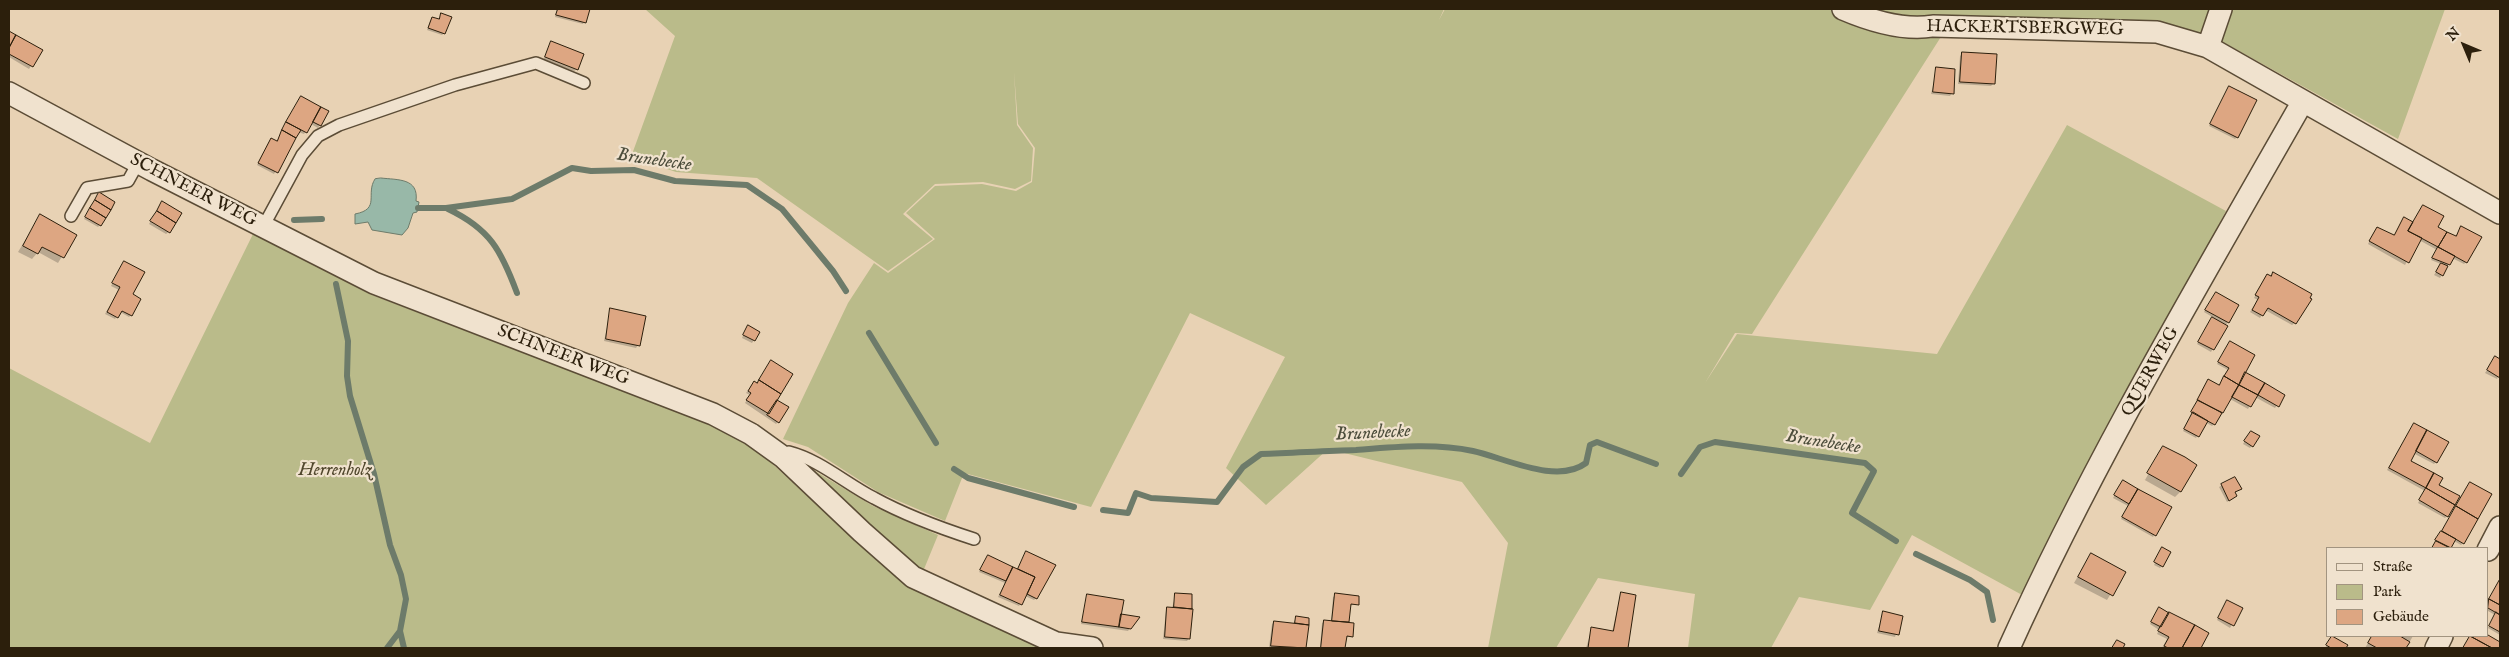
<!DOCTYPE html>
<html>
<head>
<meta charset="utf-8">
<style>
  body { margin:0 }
  #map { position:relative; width:2509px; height:657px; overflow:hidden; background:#e8d2b4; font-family:"IM FELL English",serif }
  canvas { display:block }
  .frame { position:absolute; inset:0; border:10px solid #2c1f0c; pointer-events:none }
  .legend { position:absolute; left:2326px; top:547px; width:162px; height:90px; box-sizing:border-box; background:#f0e2ce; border:1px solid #a29480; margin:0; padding:6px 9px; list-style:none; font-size:15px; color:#2c1f0c }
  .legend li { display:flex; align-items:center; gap:10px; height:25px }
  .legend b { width:25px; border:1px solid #a29480 }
  .north { position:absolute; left:2439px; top:20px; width:50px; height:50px; -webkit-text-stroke:4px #f0e2ce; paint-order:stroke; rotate:315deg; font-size:14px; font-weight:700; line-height:20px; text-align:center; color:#2c1f0c }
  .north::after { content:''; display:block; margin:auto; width:18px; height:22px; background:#2c1f0c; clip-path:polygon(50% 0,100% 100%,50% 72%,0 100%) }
</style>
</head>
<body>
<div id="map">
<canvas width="2509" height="657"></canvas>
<div class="frame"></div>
<ul class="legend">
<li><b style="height:6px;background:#f0e2ce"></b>Straße</li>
<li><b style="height:14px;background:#babb8a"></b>Park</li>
<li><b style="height:14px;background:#dda682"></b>Gebäude</li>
</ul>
<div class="north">N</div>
</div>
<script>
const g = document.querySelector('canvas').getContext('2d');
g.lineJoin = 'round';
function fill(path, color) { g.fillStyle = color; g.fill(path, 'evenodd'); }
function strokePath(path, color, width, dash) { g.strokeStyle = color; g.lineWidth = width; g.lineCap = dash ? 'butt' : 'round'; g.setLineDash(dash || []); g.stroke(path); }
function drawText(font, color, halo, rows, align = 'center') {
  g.font = font + ' "IM FELL English",serif'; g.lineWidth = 4.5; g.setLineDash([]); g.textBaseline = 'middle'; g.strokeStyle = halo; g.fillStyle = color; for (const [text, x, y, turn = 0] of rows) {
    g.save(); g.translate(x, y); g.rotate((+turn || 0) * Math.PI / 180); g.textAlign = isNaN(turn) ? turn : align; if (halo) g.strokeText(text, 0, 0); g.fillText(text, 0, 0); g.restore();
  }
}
fill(new Path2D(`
  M 645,9 L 1444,9 L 1439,20 L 1445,9 L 2215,9 L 2202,33 L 2158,25 L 2111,20 L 1951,21 L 1752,334 L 1735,333 L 1705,383 L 1737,334 L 1937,354 L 2067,125 L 2226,211 L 2139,374 L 2024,596 L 1912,535 L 1870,610 L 1799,597 L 1771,648 L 1688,648 L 1695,594 L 1598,578 L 1556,648 L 1488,648 L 1508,543 L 1462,482 L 1328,449 L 1266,505 L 1226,468 L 1285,357 L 1190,313 L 1091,507 L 964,473 L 945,521 L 878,492 L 808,447 L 783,439 L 848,303 L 874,263 L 888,273 L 935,239 L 906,213 L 935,186 L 982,184 L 1016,191 L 1032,182 L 1035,148 L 1018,124 L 1014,72 L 1017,125 L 1033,148 L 1031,181 L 1015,189 L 983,182 L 935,184 L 903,214 L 933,239 L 888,271 L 757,178 L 676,172 L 631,157 L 675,36 Z
  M 2227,9 L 2445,9 L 2398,139 L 2221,41 Z
  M 253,234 L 372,295 L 710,424 L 745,442 L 766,458 L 857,542 L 910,583 L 1045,648 L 9,648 L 9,368 L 150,443 Z
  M 805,465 L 873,506 L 938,535 L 922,574 Z`), '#babb8a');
const water = new Path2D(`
  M 381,178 C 398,180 419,178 416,201 L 419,202 L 417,212 L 413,213 L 408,228 L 402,235 L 372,230 L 368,222 L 355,224 L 355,214 C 381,209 365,194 375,179 Z`);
fill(water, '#98b8a8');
strokePath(water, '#6d7b6a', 1);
fill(new Path2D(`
  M 557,9 L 589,9 L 583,24 L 555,17 Z
  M 441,14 L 444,33 L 442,35 L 427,30 L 430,21 L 433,18 L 438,20 Z
  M 9,32 L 41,51 L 29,69 L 9,57 Z
  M 551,43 L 577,69 L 574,71 L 543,60 Z
  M 1962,54 L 1993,84 L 1991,86 L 1958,84 L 1960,56 Z
  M 1937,69 L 1952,93 L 1950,96 L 1931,94 Z
  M 2229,88 L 2237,137 L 2235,139 L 2209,126 Z
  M 301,97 L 328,111 L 318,128 L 311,124 L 304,134 L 298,132 L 274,174 L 257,165 L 269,142 L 276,142 Z
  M 98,196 L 100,225 L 98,227 L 84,219 Z
  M 160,205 L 169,232 L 166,234 L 149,224 Z
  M 2423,206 L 2436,227 L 2455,237 L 2461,228 L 2466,262 L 2464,264 L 2452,258 L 2440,278 L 2434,275 L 2441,264 L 2431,260 L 2437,250 L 2419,240 L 2405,265 L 2368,244 L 2375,230 L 2393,237 L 2404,219 L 2412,223 Z
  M 40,216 L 75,235 L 58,263 L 38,252 L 32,259 L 18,252 Z
  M 124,262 L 132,295 L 131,315 L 129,317 L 120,312 L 115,319 L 105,314 L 119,290 L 111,286 Z
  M 2273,273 L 2295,323 L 2292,325 L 2265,310 L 2260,318 L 2250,312 L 2258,300 L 2254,298 L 2265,277 L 2270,277 Z
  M 2216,293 L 2237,305 L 2211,352 L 2197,344 L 2214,318 L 2204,312 Z
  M 611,310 L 638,345 L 636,348 L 604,341 Z
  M 746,329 L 759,332 L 752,343 L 742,338 Z
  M 2230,343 L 2244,373 L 2284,395 L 2275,408 L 2255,397 L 2248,409 L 2230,399 L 2214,424 L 2212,426 L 2205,422 L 2196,438 L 2183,431 L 2206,383 L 2219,386 L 2228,370 L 2217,364 Z
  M 2495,358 L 2500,361 L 2500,374 L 2497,379 L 2485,373 Z
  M 752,385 L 776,400 L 778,422 L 776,424 L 745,403 L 750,395 L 746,393 Z
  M 2414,424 L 2436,462 L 2434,464 L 2413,453 L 2409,461 L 2438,485 L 2447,516 L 2445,518 L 2418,503 L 2425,491 L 2387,470 Z
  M 2249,434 L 2252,446 L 2250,448 L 2243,444 Z
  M 2163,448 L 2180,492 L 2175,497 L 2143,479 L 2145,480 Z
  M 2235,478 L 2240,489 L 2234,493 L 2236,496 L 2234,498 L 2227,502 L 2219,487 Z
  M 2123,482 L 2170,508 L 2153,537 L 2121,519 L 2128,506 L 2113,498 Z
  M 2470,483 L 2463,543 L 2461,545 L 2454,541 L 2450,548 L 2432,548 Z
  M 2162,550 L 2162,566 L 2160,568 L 2154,565 Z
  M 1026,553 L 1054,565 L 1036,598 L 1034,600 L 1025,596 L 1019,606 L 998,597 L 1005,583 L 979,572 L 988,557 L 1017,570 Z
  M 2091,554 L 2124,572 L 2107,600 L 2074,583 Z
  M 2500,580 L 2500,635 L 2488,628 L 2495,615 L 2488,611 L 2488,602 Z
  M 1621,593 L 1635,596 L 1626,648 L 1586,648 L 1592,628 L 1612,632 Z
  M 1176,595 L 1191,596 L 1189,638 L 1187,641 L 1163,639 L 1166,610 L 1172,608 Z
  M 1336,595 L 1357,604 L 1349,606 L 1347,624 L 1352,636 L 1345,638 L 1344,648 L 1320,648 L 1322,623 L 1325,621 L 1331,622 L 1333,597 Z
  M 1088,596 L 1120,615 L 1130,628 L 1128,631 L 1081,624 Z
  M 2225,604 L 2241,608 L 2230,628 L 2217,620 Z
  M 2159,609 L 2207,634 L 2199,648 L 2162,648 L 2167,639 L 2157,634 L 2159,630 L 2150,624 Z
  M 1883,613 L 1902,616 L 1895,637 L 1877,633 Z
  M 1296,618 L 1308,619 L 1305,648 L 1269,648 L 1272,624 L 1274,622 L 1293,624 Z
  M 2372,636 L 2413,636 L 2406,648 L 2365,648 Z
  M 2470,636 L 2486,636 L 2500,643 L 2500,648 L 2463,648 Z
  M 2332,637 L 2346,645 L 2344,648 L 2325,648 Z`), '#0003');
strokePath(new Path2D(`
  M 418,208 L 446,208 L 512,199 L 572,168 L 591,171 L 634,170 L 675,181 L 747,185 L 782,209 L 833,271 L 846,291
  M 448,209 C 490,229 501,250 517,293
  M 294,220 L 322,219
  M 336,284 L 348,341 L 347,376 L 350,396 L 374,474 L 390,545 L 401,575 L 406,599 L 400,631 L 404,648
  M 869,333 L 936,443
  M 954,469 L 968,478 L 1074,507
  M 1681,474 L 1700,447 L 1715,442 L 1865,463 L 1874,471 L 1852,513 L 1896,541
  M 1103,510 L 1128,513 L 1136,493 L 1151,498 L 1217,502 L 1243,467 L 1261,454 C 1292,453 1324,451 1356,450 C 1394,447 1435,443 1473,451 C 1505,458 1557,485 1586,463 L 1590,445 L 1597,442 L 1656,464
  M 1916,554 L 1970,580 L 1987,592 L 1993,620
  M 387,648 L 400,631`), '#6d7b6a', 6);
const building = new Path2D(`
  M 558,9 L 590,9 L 586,23 L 556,15 Z
  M 441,13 L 452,17 L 445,34 L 428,28 L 432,17 L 439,19 Z
  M 9,31 L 16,35 L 9,48 Z
  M 16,35 L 43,50 L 33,67 L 9,54 L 9,48 Z
  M 551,41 L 584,54 L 578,70 L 545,57 Z
  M 1962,52 L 1997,54 L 1995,84 L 1960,82 Z
  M 1936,67 L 1955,69 L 1954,94 L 1933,92 Z
  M 2229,86 L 2257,100 L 2238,138 L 2210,124 Z
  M 301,96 L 321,107 L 307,133 L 286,122 Z
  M 321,107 L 329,111 L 321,126 L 313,122 Z
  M 286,122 L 301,130 L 296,138 L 282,130 Z
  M 282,130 L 296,138 L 278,173 L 258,163 L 271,138 L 277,141 Z
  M 99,192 L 115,202 L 111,210 L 95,200 Z
  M 95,200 L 111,210 L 106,218 L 90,208 Z
  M 162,201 L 182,213 L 176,223 L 157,211 Z
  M 2423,205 L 2444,216 L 2438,227 L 2447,232 L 2438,247 L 2408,231 Z
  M 90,208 L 106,218 L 101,226 L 85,217 Z
  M 157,211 L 176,223 L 170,233 L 150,221 Z
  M 40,214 L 77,235 L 64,258 L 42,247 L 38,254 L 23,246 Z
  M 2404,217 L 2413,222 L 2408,231 L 2422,238 L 2409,263 L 2369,241 L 2377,227 L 2394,235 Z
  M 2461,226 L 2482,237 L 2467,263 L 2438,247 L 2447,232 L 2456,236 Z
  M 2438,247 L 2455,256 L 2450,265 L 2432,258 Z
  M 124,261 L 145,272 L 133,294 L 141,299 L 132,316 L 122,311 L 118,318 L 107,312 L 120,287 L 112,283 Z
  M 2441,263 L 2448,266 L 2443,276 L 2436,272 Z
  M 2273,272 L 2312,294 L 2310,298 L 2312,299 L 2296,324 L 2268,308 L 2263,316 L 2252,310 L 2259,297 L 2255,295 L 2267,274 L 2271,276 Z
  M 2216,292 L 2239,305 L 2229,323 L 2205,310 Z
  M 610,308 L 646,316 L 640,346 L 606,339 Z
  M 2212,317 L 2228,326 L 2214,350 L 2198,342 Z
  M 748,325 L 760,332 L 755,341 L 743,335 Z
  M 2230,341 L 2255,355 L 2239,385 L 2224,376 L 2229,368 L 2218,362 Z
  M 2495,356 L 2500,359 L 2500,378 L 2487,370 Z
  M 771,360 L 793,374 L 781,394 L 759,380 Z
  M 2245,372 L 2265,383 L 2258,395 L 2239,385 Z
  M 2224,376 L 2239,385 L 2223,413 L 2197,400 L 2208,379 L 2219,385 Z
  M 759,380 L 781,394 L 769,414 L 746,400 L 751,393 L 748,391 L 754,381 L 757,383 Z
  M 2265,383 L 2285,395 L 2279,407 L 2258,395 Z
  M 2239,385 L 2258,395 L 2251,407 L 2232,397 Z
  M 777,400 L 789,407 L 779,423 L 767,415 Z
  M 2198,400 L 2222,413 L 2215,425 L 2191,412 Z
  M 2193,412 L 2208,421 L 2199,437 L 2184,429 Z
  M 2414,423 L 2427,430 L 2411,461 L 2434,473 L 2426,488 L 2389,468 Z
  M 2427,430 L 2449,442 L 2437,463 L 2416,451 Z
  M 2251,431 L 2260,436 L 2253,447 L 2244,441 Z
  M 2163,446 L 2185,457 L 2197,465 L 2181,492 L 2147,473 Z
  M 2434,473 L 2443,478 L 2439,485 L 2460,496 L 2455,505 L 2426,488 Z
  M 2235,477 L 2242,489 L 2235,492 L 2237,496 L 2229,501 L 2221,484 Z
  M 2123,480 L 2138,489 L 2129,504 L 2114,495 Z
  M 2470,482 L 2492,494 L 2478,519 L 2456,506 Z
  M 2426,488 L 2455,505 L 2448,517 L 2419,500 Z
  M 2138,489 L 2172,507 L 2156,536 L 2122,517 Z
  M 2456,506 L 2478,519 L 2464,544 L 2442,531 Z
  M 2441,531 L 2456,539 L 2451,548 L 2435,540 Z
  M 2436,541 L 2450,548 L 2432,548 Z
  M 2162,547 L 2171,552 L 2163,567 L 2154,562 Z
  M 1026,551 L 1056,565 L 1037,599 L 1027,594 L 1035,577 L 1018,569 Z
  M 2091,553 L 2126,572 L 2113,596 L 2078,577 Z
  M 988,555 L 1013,567 L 1006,581 L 980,570 Z
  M 1013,567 L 1035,577 L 1022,605 L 1000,595 Z
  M 2500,579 L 2500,605 L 2489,599 Z
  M 1621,592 L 1636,595 L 1628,648 L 1588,648 L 1591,627 L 1613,631 Z
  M 1175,593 L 1192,594 L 1192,609 L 1174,607 Z
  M 1335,593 L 1359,596 L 1359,605 L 1351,604 L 1349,622 L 1332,621 Z
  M 1087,594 L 1124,600 L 1119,627 L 1082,622 Z
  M 2489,599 L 2500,605 L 2500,615 L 2488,608 Z
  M 2227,600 L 2243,608 L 2234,626 L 2218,618 Z
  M 1167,607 L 1193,609 L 1190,639 L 1165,637 Z
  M 2159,607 L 2169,613 L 2161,627 L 2151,622 Z
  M 1883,611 L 1903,616 L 1899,635 L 1879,631 Z
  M 2169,612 L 2195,625 L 2182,648 L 2168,648 L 2164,646 L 2169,637 L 2158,631 Z
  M 2496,612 L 2500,615 L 2500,632 L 2489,626 Z
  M 1121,614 L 1140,617 L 1131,629 L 1119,627 Z
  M 1296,616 L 1309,618 L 1309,625 L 1295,623 Z
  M 1324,620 L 1354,623 L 1353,637 L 1347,636 L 1345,648 L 1321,648 Z
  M 1274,621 L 1309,625 L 1306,648 L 1271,646 Z
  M 2195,625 L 2209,633 L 2201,648 L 2185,648 L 2183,647 Z
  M 2488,635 L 2500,642 L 2500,648 L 2492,648 L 2470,636 Z
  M 2332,636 L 2348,645 L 2346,648 L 2331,648 L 2326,645 Z
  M 2372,636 L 2400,636 L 2410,642 L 2406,648 L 2377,648 L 2368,643 Z
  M 2470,636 L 2492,648 L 2463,648 Z
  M 2117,640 L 2125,644 L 2123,648 L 2112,648 Z`);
fill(building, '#dda682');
strokePath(building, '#2c1f0c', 1);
const service = new Path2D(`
  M 71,216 L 87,188 L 128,181 L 138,163
  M 263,227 L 302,155 L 318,136 L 339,125 L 455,85 L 536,63 L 584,83
  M 783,457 L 789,452 C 820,460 845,483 874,498 C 905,515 940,528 974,539`);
const minor = new Path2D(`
  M 1843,9 C 1871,21 1903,31 1933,26 L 2157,32 L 2208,47 L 2500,213
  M 2208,47 L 2221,9
  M 9,93 L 152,170 L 374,283 L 713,414 L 751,434 L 783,457 L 862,532 L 913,577 L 1056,643 L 1092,648
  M 2488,550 L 2500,527
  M 2009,648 C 2094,460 2201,280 2303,101
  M 2436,648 L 2442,636`);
strokePath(service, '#5b4c36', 14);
strokePath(minor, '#5b4c36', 24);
strokePath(service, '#f0e2ce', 11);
strokePath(minor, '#f0e2ce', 21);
drawText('18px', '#2c1f0c', '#f0e2ce', [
  ["HACKERTSBERGWEG",2025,29,1],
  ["SCHNEER WEG",193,191,27],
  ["SCHNEER WEG",563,356,21],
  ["QUERWEG",2151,372,-61]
]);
drawText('italic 18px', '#50462c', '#f0e2ce', [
  ["Herrenholz",335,471]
]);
drawText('italic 19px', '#4c4d3b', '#f0e2ce', [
  ["Brunebecke",654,161,8],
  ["Brunebecke",1373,434,-3],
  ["Brunebecke",1823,443,9]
]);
</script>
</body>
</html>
